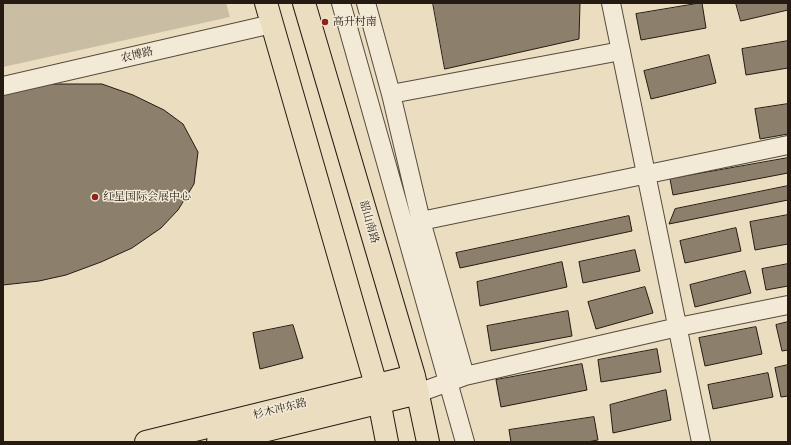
<!DOCTYPE html>
<html>
<head>
<meta charset="utf-8">
<style>
  body { margin:0 }
  #map { position:relative; width:791px; height:445px; overflow:hidden; background:#ebdec0; font-family:"Libre Caslon Text",serif }
  canvas { display:block }
  .frame { position:absolute; inset:0; border:4px solid #251b13; pointer-events:none }
</style>
</head>
<body>
<div id="map">
<canvas width="791" height="445"></canvas>
<div class="frame"></div>
</div>
<script>
const g = document.querySelector('canvas').getContext('2d');
g.lineJoin = 'round';
function fill(path, color) { g.fillStyle = color; g.fill(path, 'evenodd'); }
function strokePath(path, color, width, dash) { g.strokeStyle = color; g.lineWidth = width; g.lineCap = dash ? 'butt' : 'round'; g.setLineDash(dash || []); g.stroke(path); }
function drawText(font, color, halo, rows, align = 'center') {
  g.font = font + ' "Libre Caslon Text","Noto Serif SC",serif'; g.lineWidth = 3; g.setLineDash([]); g.textBaseline = 'middle'; g.strokeStyle = halo; g.fillStyle = color; for (const [text, x, y, turn = 0] of rows) {
    g.save(); g.translate(x, y); g.rotate((+turn || 0) * Math.PI / 180); g.textAlign = isNaN(turn) ? turn : align; if (halo) g.strokeText(text, 0, 0); g.fillText(text, 0, 0); g.restore();
  }
}
fill(new Path2D(`
  M 3,3 L 226,3 L 230,17 L 3,67 Z`), '#c9bda3');
const building = new Path2D(`
  M 433,3 L 580,3 L 579,39 L 445,69 Z
  M 702,3 L 706,28 L 641,40 L 636,14 Z
  M 736,3 L 788,3 L 788,10 L 741,21 Z
  M 788,41 L 788,68 L 746,75 L 742,49 Z
  M 709,55 L 716,83 L 651,99 L 644,71 Z
  M 53,84 L 102,84 L 133,95 L 164,110 L 183,124 L 198,152 L 194,184 L 178,210 L 161,228 L 132,248 L 101,262 L 66,275 L 39,281 L 3,285 L 3,92 Z
  M 788,104 L 788,134 L 760,139 L 755,109 Z
  M 788,158 L 788,173 L 673,195 L 670,179 Z
  M 788,186 L 788,200 L 669,224 L 675,209 Z
  M 788,215 L 788,244 L 755,250 L 750,222 Z
  M 629,216 L 632,231 L 460,268 L 456,253 Z
  M 736,228 L 741,251 L 685,263 L 680,241 Z
  M 635,250 L 640,271 L 583,283 L 579,262 Z
  M 562,262 L 567,287 L 480,306 L 477,282 Z
  M 788,264 L 788,286 L 766,290 L 762,269 Z
  M 745,271 L 751,293 L 695,307 L 690,285 Z
  M 645,287 L 653,313 L 596,329 L 588,302 Z
  M 568,311 L 572,336 L 491,351 L 487,326 Z
  M 788,322 L 788,350 L 782,351 L 776,325 Z
  M 293,325 L 303,358 L 260,369 L 253,333 Z
  M 756,327 L 762,354 L 705,366 L 699,338 Z
  M 657,349 L 661,372 L 601,382 L 598,360 Z
  M 582,364 L 587,390 L 501,407 L 496,380 Z
  M 788,365 L 788,396 L 781,397 L 775,368 Z
  M 768,373 L 773,397 L 713,409 L 708,385 Z
  M 666,390 L 671,420 L 613,433 L 610,405 Z
  M 594,417 L 598,440 L 587,442 L 511,442 L 509,430 Z`);
fill(building, '#8c806d');
strokePath(building, '#251b13', 1);
const minor = new Path2D(`
  M 341,3 L 465,442
  M 366,3 L 391,94 L 421,221 L 465,376
  M 611,3 L 701,442
  M 3,86 L 272,24
  M 391,94 L 621,51
  M 421,221 L 788,145
  M 418,393 L 465,376 L 678,327 L 788,305`);
const major = new Path2D(`
  M 266,3 L 376,385 L 387,442
  M 304,3 L 414,376 L 428,442
  M 146,442 L 414,376
  M 218,442 L 418,393`);
strokePath(minor, '#564c3e', 20);
strokePath(major, '#251b13', 24);
strokePath(minor, '#f2ead6', 18);
strokePath(major, '#ebdec0', 22);
for (const [x, y, r, color] of [
  [325,22,4,"#8f2418"],
  [95,197,4,"#8f2418"]
]) { const dot = new Path2D(); dot.arc(x, y, r, 0, 2 * Math.PI); g.fillStyle = color; g.fill(dot); strokePath(dot, '#f2ead6', 1.5); }
drawText('11px', '#251b13', '#f2ead6', [
  ["高升村南",333,22],
  ["红星国际会展中心",103,197]
], 'left');
drawText('11px', '#251b13', '#f2ead6', [
  ["农博路",137,55,-13],
  ["韶山南路",369,222,74],
  ["杉木冲东路",280,409,-14]
]);
</script>
</body>
</html>
